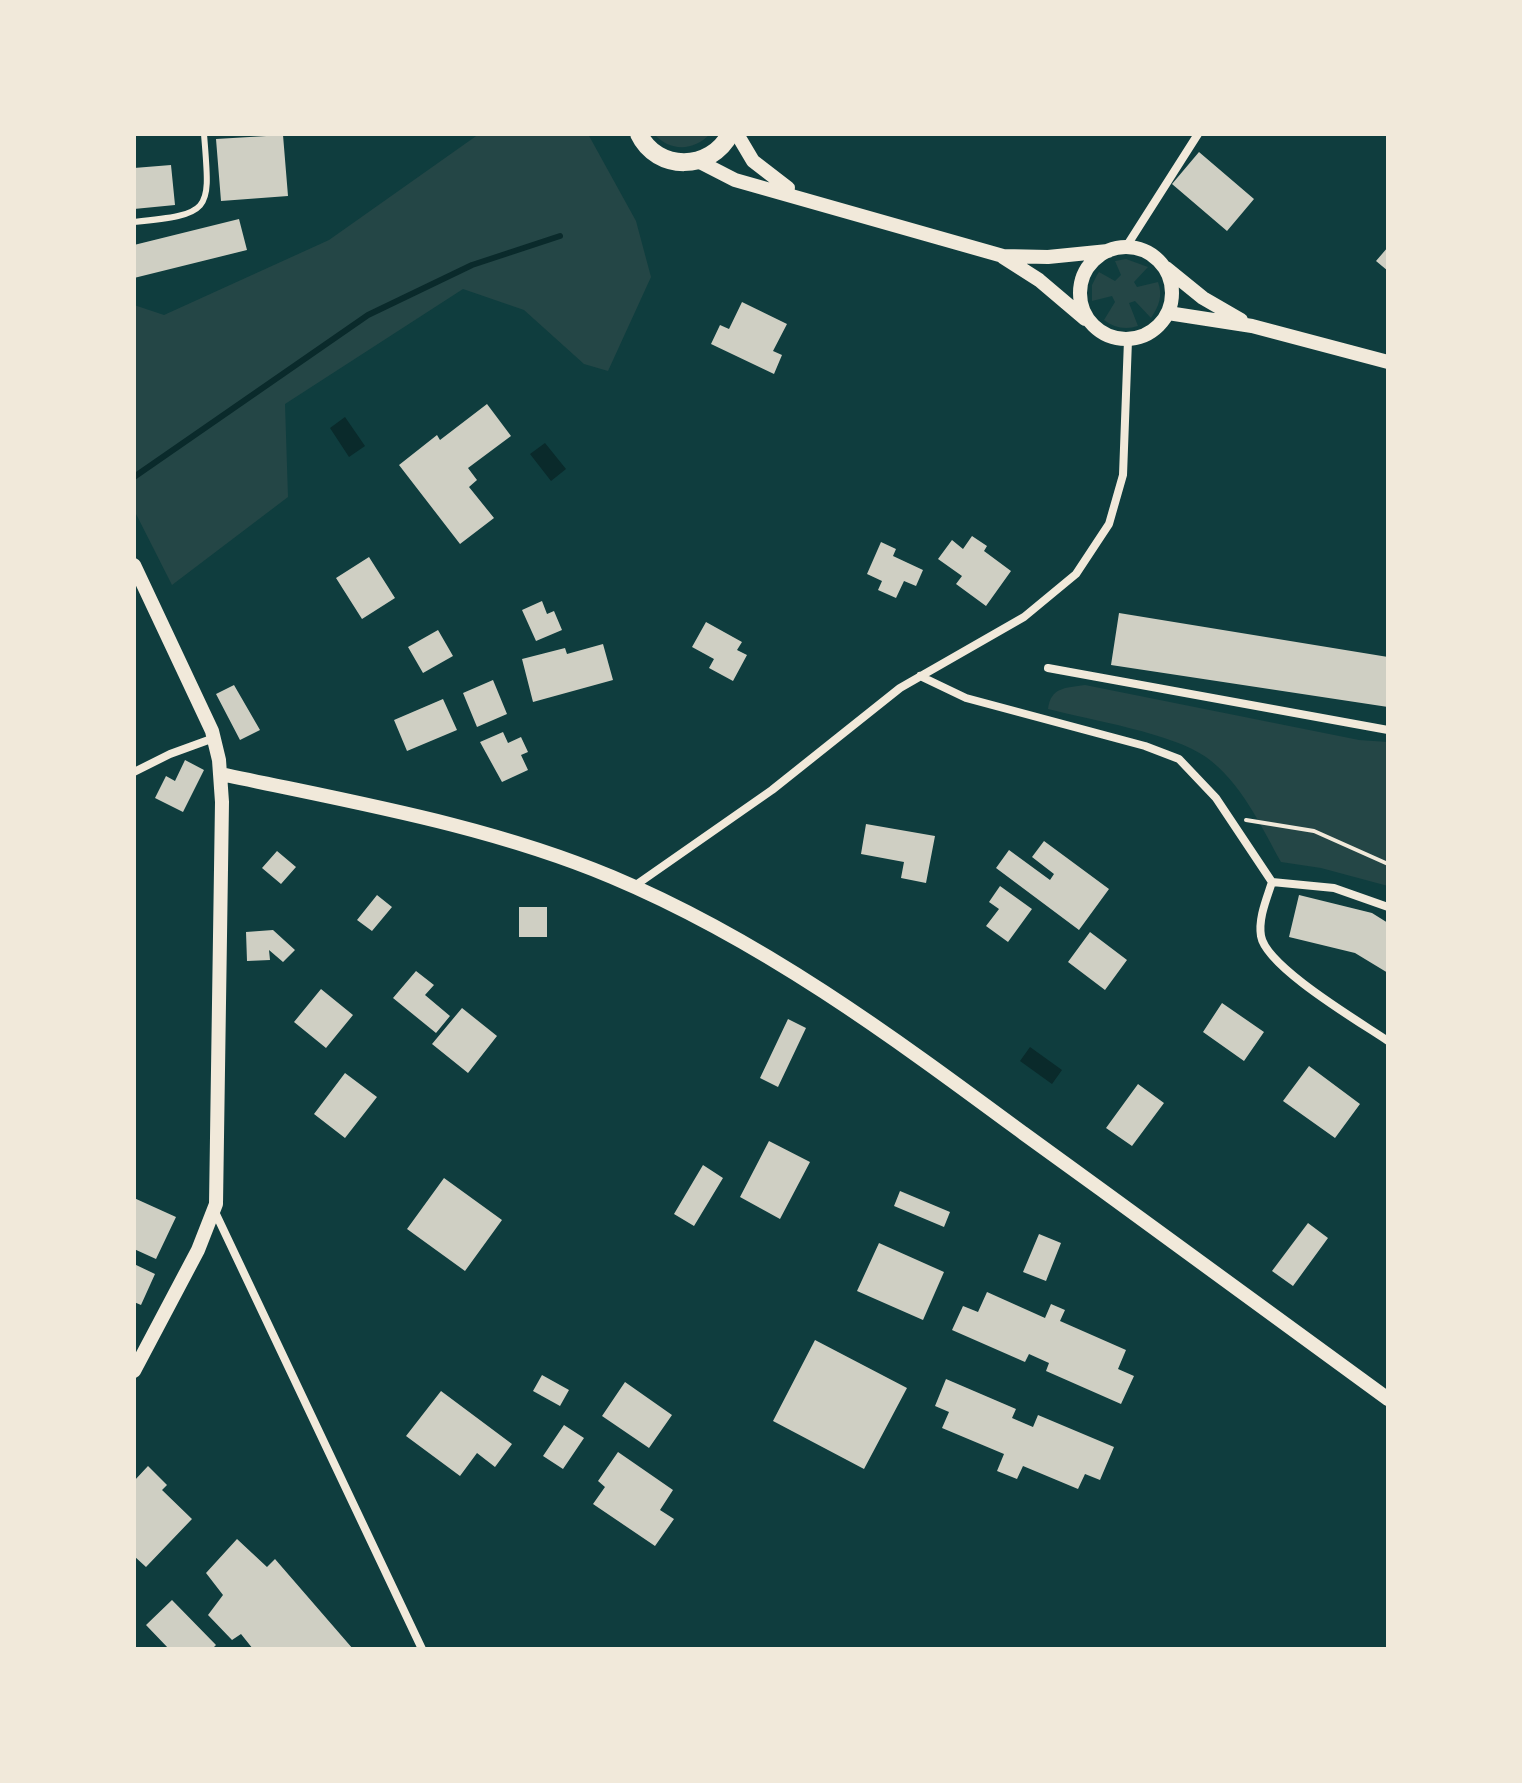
<!DOCTYPE html>
<html>
<head>
<meta charset="utf-8">
<style>
  body { margin:0 }
  #map { position:relative; width:1522px; height:1783px; overflow:hidden; background:#0f3d3e; font-family:"Asap Condensed",sans-serif }
  canvas { display:block }
  .frame { position:absolute; inset:0; border:136px solid #f1e9da; pointer-events:none }
</style>
</head>
<body>
<div id="map">
<canvas width="1522" height="1783"></canvas>
<div class="frame"></div>
</div>
<script>
const g = document.querySelector('canvas').getContext('2d');
g.lineJoin = 'round';
function fill(path, color) { g.fillStyle = color; g.fill(path, 'evenodd'); }
function strokePath(path, color, width, dash) { g.strokeStyle = color; g.lineWidth = width; g.lineCap = dash ? 'butt' : 'round'; g.setLineDash(dash || []); g.stroke(path); }
fill(new Path2D(`
  M 479,134 L 588,134 L 636,221 L 651,277 L 608,371 L 584,364 L 524,310 L 463,289 L 285,404 L 288,497 L 172,585 L 134,510 L 134,305 L 164,315 L 329,240 Z
  M 654,134 L 710,134 C 694,151 670,152 654,134 Z
  M 1126,259 L 1148,267 L 1134,282 L 1137,287 L 1158,282 C 1163,296 1159,306 1151,318 L 1135,301 L 1129,303 L 1138,326 C 1126,330 1114,328 1104,320 L 1115,302 L 1112,296 L 1092,301 L 1092,285 L 1097,275 L 1099,272 L 1115,281 L 1121,275 L 1115,261 Z
  M 1085,685 L 1359,740 L 1388,742 L 1388,886 L 1321,868 L 1281,862 C 1261,826 1241,782 1206,757 C 1172,733 1090,720 1048,709 C 1051,687 1065,688 1085,685 Z`), '#244646');
fill(new Path2D(`
  M 345,417 L 365,446 L 349,457 L 330,428 Z
  M 545,443 L 566,469 L 551,481 L 530,454 Z
  M 1030,1047 L 1062,1070 L 1052,1084 L 1020,1061 Z`), '#0a2a2b');
strokePath(new Path2D(`
  M 134,477 L 368,315 L 472,265 L 560,236`), '#0a2a2b', 6);
fill(new Path2D(`
  M 283,135 L 288,196 L 221,201 L 216,139 Z
  M 1199,152 L 1254,199 L 1227,231 L 1172,184 Z
  M 171,165 L 175,205 L 134,209 L 134,168 Z
  M 239,219 L 247,250 L 134,278 L 134,245 Z
  M 1388,247 L 1388,271 L 1376,261 Z
  M 742,302 L 787,324 L 773,351 L 782,355 L 774,374 L 711,344 L 720,325 L 729,329 Z
  M 487,404 L 511,436 L 468,468 L 477,480 L 469,487 L 494,518 L 460,544 L 399,465 L 437,435 L 440,440 Z
  M 972,536 L 987,546 L 984,551 L 1011,571 L 986,606 L 956,584 L 962,576 L 938,559 L 952,540 L 963,549 Z
  M 881,542 L 896,549 L 893,556 L 923,570 L 916,586 L 904,581 L 896,598 L 878,590 L 882,581 L 867,574 Z
  M 369,557 L 395,598 L 362,619 L 336,578 Z
  M 542,601 L 547,614 L 554,611 L 562,630 L 536,641 L 522,610 Z
  M 1119,613 L 1388,657 L 1388,707 L 1111,665 Z
  M 706,622 L 742,642 L 737,650 L 747,655 L 733,681 L 709,668 L 714,659 L 692,647 Z
  M 438,630 L 453,656 L 423,673 L 408,647 Z
  M 603,644 L 613,680 L 533,702 L 522,659 L 565,648 L 567,654 Z
  M 493,680 L 507,714 L 477,727 L 463,693 Z
  M 234,685 L 260,730 L 240,740 L 216,694 Z
  M 443,699 L 457,730 L 407,751 L 394,720 Z
  M 503,732 L 508,743 L 521,737 L 528,752 L 521,755 L 528,770 L 502,782 L 480,742 Z
  M 185,760 L 204,770 L 183,812 L 155,798 L 166,776 L 175,781 Z
  M 866,824 L 935,836 L 926,883 L 901,878 L 904,862 L 861,854 Z
  M 1044,841 L 1109,889 L 1079,930 L 996,868 L 1009,850 L 1050,880 L 1054,874 L 1032,857 Z
  M 277,851 L 296,867 L 281,884 L 262,868 Z
  M 1000,886 L 1032,909 L 1008,942 L 986,926 L 999,909 L 989,902 Z
  M 377,895 L 392,907 L 372,931 L 357,920 Z
  M 1299,895 L 1372,913 L 1388,923 L 1388,973 L 1355,953 L 1289,937 Z
  M 519,907 L 547,907 L 547,937 L 519,937 Z
  M 273,930 L 295,950 L 283,962 L 269,950 L 270,960 L 247,961 L 246,932 Z
  M 1090,932 L 1127,960 L 1105,990 L 1068,962 Z
  M 416,971 L 434,985 L 425,995 L 450,1016 L 436,1033 L 393,998 Z
  M 321,989 L 353,1015 L 326,1048 L 294,1022 Z
  M 1222,1003 L 1264,1032 L 1244,1061 L 1203,1032 Z
  M 462,1008 L 497,1036 L 468,1073 L 432,1044 Z
  M 788,1019 L 806,1028 L 778,1087 L 760,1078 Z
  M 1309,1066 L 1360,1104 L 1335,1138 L 1283,1101 Z
  M 345,1073 L 377,1097 L 345,1138 L 314,1114 Z
  M 1138,1084 L 1164,1103 L 1132,1146 L 1106,1128 Z
  M 769,1141 L 810,1162 L 780,1219 L 740,1197 Z
  M 703,1165 L 723,1178 L 694,1226 L 674,1214 Z
  M 444,1178 L 502,1220 L 465,1271 L 407,1229 Z
  M 900,1191 L 950,1212 L 944,1227 L 894,1206 Z
  M 134,1198 L 176,1217 L 156,1259 L 134,1249 Z
  M 1308,1223 L 1328,1238 L 1293,1286 L 1272,1271 Z
  M 1039,1234 L 1061,1243 L 1046,1281 L 1023,1272 Z
  M 879,1243 L 944,1272 L 923,1320 L 857,1291 Z
  M 134,1264 L 155,1274 L 141,1305 L 134,1302 Z
  M 987,1292 L 1045,1318 L 1051,1304 L 1065,1310 L 1060,1321 L 1126,1350 L 1118,1369 L 1134,1376 L 1121,1404 L 1046,1371 L 1049,1363 L 1029,1354 L 1025,1362 L 952,1330 L 963,1306 L 978,1312 Z
  M 815,1340 L 907,1388 L 864,1469 L 773,1421 Z
  M 542,1375 L 569,1390 L 560,1406 L 533,1391 Z
  M 946,1379 L 1016,1409 L 1012,1418 L 1033,1427 L 1038,1415 L 1114,1447 L 1100,1480 L 1085,1474 L 1078,1489 L 1023,1466 L 1017,1479 L 997,1471 L 1004,1454 L 942,1428 L 949,1412 L 935,1406 Z
  M 625,1382 L 672,1415 L 649,1448 L 602,1416 Z
  M 441,1391 L 512,1444 L 495,1467 L 477,1453 L 460,1476 L 406,1436 Z
  M 564,1425 L 584,1438 L 563,1469 L 543,1456 Z
  M 618,1452 L 673,1490 L 660,1510 L 674,1519 L 655,1546 L 593,1504 L 605,1487 L 598,1481 Z
  M 148,1466 L 167,1485 L 162,1490 L 192,1519 L 146,1567 L 134,1556 L 134,1481 Z
  M 237,1539 L 267,1567 L 275,1559 L 353,1649 L 253,1649 L 241,1634 L 232,1640 L 208,1615 L 223,1595 L 206,1573 Z
  M 172,1600 L 216,1645 L 212,1649 L 169,1649 L 146,1625 Z`), '#cfcfc3');
strokePath(new Path2D(`
  M 1246,820 L 1314,831 L 1388,864`), '#f1e9da', 4);
strokePath(new Path2D(`
  M 134,222 C 214,214 210,211 204,134`), '#f1e9da', 6);
strokePath(new Path2D(`
  M 1126,247 L 1198,134
  M 1048,668 L 1388,730
  M 920,676 L 966,698 L 1145,746 L 1179,759 L 1216,798 L 1272,882 C 1267,898 1258,918 1261,936 C 1266,967 1360,1022 1388,1041
  M 134,772 L 170,754 L 214,738
  M 1272,882 L 1334,888 L 1388,907
  M 633,887 L 772,790 L 900,688 L 1024,617 L 1076,574 L 1109,524 L 1123,475 L 1128,340
  M 215,1212 L 422,1649`), '#f1e9da', 8);
strokePath(new Path2D(`
  M 737,134 L 753,161 L 788,188
  M 698,161 L 735,180 L 1003,256 L 1048,257 L 1108,251
  M1080 293a46 46 0 1 1 92 0a46 46 0 1 1-92 0Z
  M 1003,257 L 1039,280 L 1085,319
  M 1166,268 L 1203,298 L 1241,320
  M 1168,313 L 1252,326 L 1388,362
  M 134,565 L 212,731 L 219,760 L 222,802 L 216,1204 L 198,1250 L 134,1371
  M 221,774 C 351,802 488,825 612,877 C 762,940 893,1037 1023,1133 C 1145,1221 1266,1310 1388,1399`), '#f1e9da', 14);
strokePath(new Path2D(`
  M 639,134 C 657,172 711,171 730,134`), '#f1e9da', 18);
</script>
</body>
</html>
